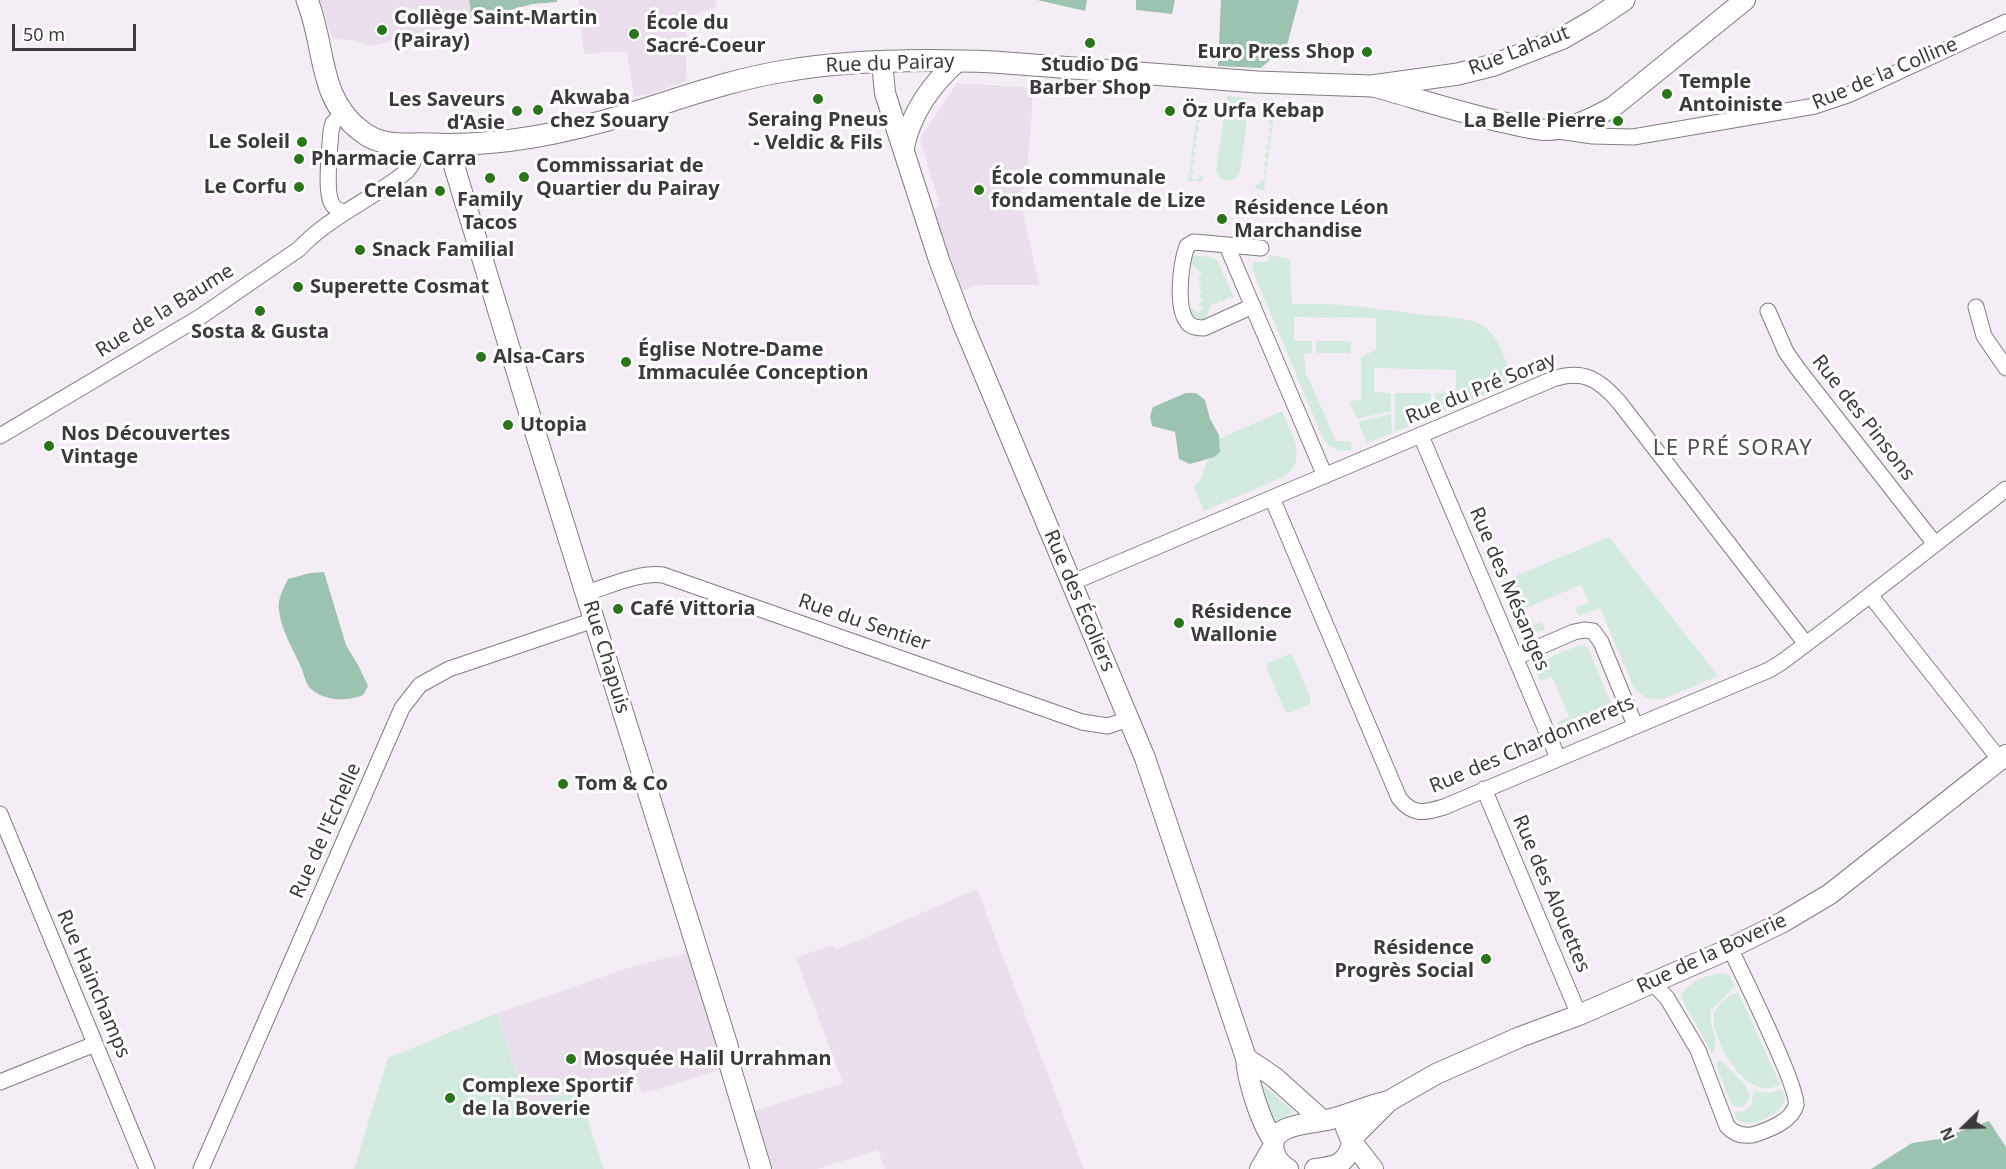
<!DOCTYPE html>
<html>
<head>
<meta charset="utf-8">
<style>
  body { margin:0 }
  #map { position:relative; width:2006px; height:1169px; overflow:hidden; background:#f5edf6; font-family:"Noto Sans",sans-serif }
  canvas { display:block }
  .north { position:absolute; left:1934px; top:1097px; width:60px; height:60px; -webkit-text-stroke:4px #fff; paint-order:stroke; rotate:247deg; font-size:16px; font-weight:700; line-height:24px; text-align:center; color:#3d3a3e }
  .north::after { content:''; display:block; margin:auto; width:21px; height:27px; background:#3d3a3e; clip-path:polygon(50% 0,100% 100%,50% 72%,0 100%) }
  .scale { position:absolute; left:12px; top:24px; width:124px; height:27px; box-sizing:border-box; border:3px solid #3d3a3e; border-top:0; padding-left:8px; font-size:18px; line-height:21px; white-space:nowrap; color:#3d3a3e; -webkit-text-stroke:4px #fff; paint-order:stroke }
</style>
</head>
<body>
<div id="map">
<canvas width="2006" height="1169"></canvas>
<div class="north">N</div>
<div class="scale">50 m</div>
</div>
<script>
const g = document.querySelector('canvas').getContext('2d');
g.lineJoin = 'round';
function fill(path, color) { g.fillStyle = color; g.fill(path, 'evenodd'); }
function strokePath(path, color, width, dash) { g.strokeStyle = color; g.lineWidth = width; g.lineCap = dash ? 'butt' : 'round'; g.setLineDash(dash || []); g.stroke(path); }
function drawText(font, color, halo, rows, align = 'center') {
  g.font = font + ' "Noto Sans",sans-serif'; g.lineWidth = 6; g.setLineDash([]); g.textBaseline = 'middle'; g.strokeStyle = halo; g.fillStyle = color; for (const [text, x, y, turn = 0] of rows) {
    g.save(); g.translate(x, y); g.rotate((+turn || 0) * Math.PI / 180); g.textAlign = isNaN(turn) ? turn : align; if (halo) g.strokeText(text, 0, 0); g.fillText(text, 0, 0); g.restore();
  }
}
fill(new Path2D(`
  M 319,0 L 469,0 L 472,21 L 371,46 L 353,40 L 333,39 Z
  M 578,0 L 715,0 L 717,7 L 687,17 L 686,81 L 654,93 L 634,97 L 627,51 L 584,54 Z
  M 957,83 L 1032,88 L 1032,111 L 1026,186 L 1019,193 L 1039,285 L 978,285 L 962,290 L 933,210 L 940,205 L 920,139 Z
  M 977,889 L 1084,1169 L 885,1169 L 878,1150 L 817,1169 L 773,1169 L 754,1111 L 843,1083 L 796,958 L 831,945 L 836,950 Z
  M 690,952 L 719,1048 L 719,1070 L 642,1094 L 634,1071 L 527,1107 L 497,1013 L 634,966 Z`), '#eadeed');
fill(new Path2D(`
  M 1227,96 L 1248,98 L 1249,104 L 1240,171 L 1236,178 L 1228,181 L 1220,178 L 1216,171 Z
  M 1263,99 L 1276,100 L 1264,191 L 1254,188 L 1266,177 L 1263,172 L 1267,168 L 1263,164 L 1268,160 L 1264,155 L 1269,151 L 1265,147 L 1270,143 L 1267,138 L 1271,134 L 1268,130 L 1272,126 L 1268,121 L 1273,118 L 1270,113 L 1274,109 L 1270,104 L 1261,109 L 1260,108 Z
  M 1198,106 L 1208,107 L 1197,116 L 1201,121 L 1196,124 L 1199,129 L 1195,133 L 1198,137 L 1194,141 L 1197,147 L 1193,150 L 1196,155 L 1192,158 L 1195,163 L 1191,167 L 1194,172 L 1190,175 L 1194,180 L 1203,175 L 1203,181 L 1188,181 Z
  M 1190,255 L 1210,257 L 1217,260 L 1234,298 L 1228,297 L 1224,301 L 1220,300 L 1217,304 L 1212,303 L 1206,318 L 1198,322 L 1194,320 L 1188,310 L 1192,308 L 1198,313 L 1203,309 L 1199,304 L 1203,300 L 1199,295 L 1202,291 L 1198,287 L 1202,283 L 1198,279 L 1202,274 L 1188,260 Z
  M 1269,255 L 1286,258 L 1290,261 L 1292,304 C 1337,302 1381,309 1425,315 C 1444,317 1472,316 1487,329 C 1501,341 1507,366 1514,382 L 1456,406 L 1456,370 L 1374,368 L 1374,392 L 1391,393 L 1391,411 L 1357,419 L 1349,401 L 1361,400 L 1361,357 L 1376,350 L 1376,318 L 1294,317 L 1294,341 L 1312,341 L 1312,353 L 1304,354 L 1306,375 L 1307,375 L 1336,441 L 1350,441 L 1353,449 C 1340,454 1328,448 1322,436 L 1252,269 L 1254,262 L 1268,262 Z
  M 1316,341 L 1351,341 L 1351,353 L 1316,353 Z
  M 1395,393 L 1431,393 L 1431,417 L 1395,432 Z
  M 1435,393 L 1452,393 L 1452,408 L 1435,415 Z
  M 1282,411 C 1291,433 1309,459 1285,476 L 1204,511 L 1194,486 L 1200,481 L 1208,459 L 1220,452 L 1219,439 Z
  M 1391,414 L 1392,433 L 1367,443 L 1358,422 Z
  M 1609,537 L 1718,676 L 1664,699 L 1655,700 L 1646,698 L 1634,688 L 1600,608 L 1579,616 L 1575,608 L 1589,602 L 1581,585 L 1521,610 L 1528,627 L 1542,622 L 1545,630 C 1515,640 1507,604 1499,583 Z
  M 1580,645 L 1584,645 L 1588,648 L 1611,703 C 1611,708 1612,713 1609,717 C 1606,724 1600,726 1594,728 C 1579,735 1566,739 1557,722 L 1569,717 L 1552,677 L 1540,681 C 1534,658 1564,652 1580,645 Z
  M 1289,654 L 1293,656 L 1311,700 L 1310,704 L 1289,713 L 1285,711 L 1266,667 L 1268,663 Z
  M 1723,973 L 1730,976 L 1735,986 L 1711,1010 C 1708,1025 1721,1041 1712,1054 L 1681,997 C 1688,981 1707,975 1723,973 Z
  M 1738,992 L 1780,1084 C 1749,1106 1709,1039 1714,1013 C 1717,1004 1729,995 1738,992 Z
  M 497,1013 L 527,1107 L 578,1090 L 604,1169 L 354,1169 L 388,1058 Z
  M 1721,1060 L 1745,1085 L 1749,1093 L 1749,1099 L 1743,1107 L 1737,1107 L 1731,1104 L 1716,1064 Z
  M 1261,1083 L 1292,1110 L 1294,1112 L 1275,1123 Z
  M 1779,1090 L 1783,1091 L 1785,1101 C 1779,1115 1750,1130 1736,1119 L 1735,1112 L 1744,1111 L 1751,1106 L 1754,1091 L 1770,1093 Z`), '#d2eade');
fill(new Path2D(`
  M 469,0 L 557,0 L 557,2 L 532,4 L 472,21 Z
  M 1037,0 L 1087,0 L 1085,11 Z
  M 1136,0 L 1175,0 L 1172,14 L 1136,10 Z
  M 1221,0 L 1299,0 L 1287,45 L 1261,68 L 1218,66 Z
  M 1186,393 L 1196,393 L 1205,400 L 1210,419 L 1219,435 L 1220,452 L 1214,457 L 1190,464 L 1179,459 L 1175,432 L 1152,426 L 1150,416 L 1153,407 Z
  M 324,572 L 346,645 L 358,665 L 368,686 L 363,695 C 347,702 323,701 310,688 C 305,683 304,673 301,667 C 293,649 281,630 279,610 C 277,599 284,588 288,579 L 310,573 Z
  M 1989,1121 L 2006,1147 L 2006,1169 L 1871,1169 L 1912,1143 L 1939,1139 Z`), '#9cc2b0');
const minor = new Path2D(`
  M 342,114 L 333,123 L 331,131 C 330,147 325,188 331,202 C 334,209 339,211 346,212
  M 1558,131 L 1593,136 L 1633,137 L 1815,106 L 1848,95 L 2006,22
  M 1227,246 L 1325,476
  M 1253,306 L 1204,328 C 1199,328 1195,328 1190,325 C 1174,312 1181,263 1187,246 L 1194,242 L 1261,248
  M 1976,307 L 1984,336 L 2006,368
  M 1768,311 L 1786,352 L 1798,369 L 1935,544
  M 0,436 L 200,317 L 299,249 C 330,216 373,199 407,171 C 415,162 416,155 417,144
  M 1421,436 L 1558,758
  M 1272,498 L 1399,798 C 1413,816 1424,813 1444,807 L 1769,670 L 1782,662 L 1838,620 L 2006,489
  M 1071,583 L 1553,379 C 1583,369 1599,379 1619,402 L 1806,644
  M 586,593 C 610,586 638,572 663,575 L 1082,722 L 1108,726 L 1128,719
  M 1870,595 L 2000,760
  M 1516,657 L 1574,632 L 1584,630 L 1593,631 L 1601,642 L 1635,725
  M 1484,789 L 1579,1015
  M 0,814 L 147,1169
  M 1652,982 L 1667,998 L 1698,1050 L 1727,1126 C 1735,1135 1745,1137 1756,1134 C 1770,1129 1792,1121 1796,1105 C 1799,1089 1741,971 1730,948
  M 0,1082 L 95,1044
  M 201,1169 L 402,708 L 420,685 L 449,669 L 594,620`);
const tertiary = new Path2D(`
  M 882,62 L 885,93 L 939,260 L 963,324 L 1145,758 L 1246,1058 C 1247,1079 1261,1124 1274,1141
  M 1372,86 C 1415,98 1458,112 1502,122 C 1517,125 1532,130 1548,130 C 1571,129 1593,118 1613,107 L 1745,0
  M 448,146 L 537,438 L 728,1047 L 730,1066 L 761,1169
  M 904,147 C 911,113 932,83 958,61
  M 1246,1058 L 1274,1077 L 1322,1120
  M 1351,1139 L 1389,1101 L 1436,1074 L 1520,1037 L 1579,1015 L 1720,953 L 1783,922 L 1830,894 L 2006,755
  M 1352,1142 L 1373,1169
  M 1260,1169 L 1273,1147
  M 1288,1169 C 1281,1165 1276,1159 1274,1151 C 1267,1122 1315,1124 1331,1119 C 1351,1114 1369,1105 1389,1101
  M 1315,1169 C 1335,1167 1348,1164 1352,1142 L 1346,1128`);
const secondary = new Path2D(`
  M 307,0 C 326,46 317,98 361,131 C 382,148 405,143 430,144 C 499,147 566,133 632,113 C 682,98 733,79 785,71 C 853,59 925,59 994,62 L 1257,82 L 1372,86 L 1458,74 L 1494,65 L 1563,38 L 1594,20 L 1624,0`);
strokePath(minor, '#827b83', 17);
strokePath(tertiary, '#827b83', 22);
strokePath(secondary, '#827b83', 23);
strokePath(minor, '#fff', 15);
strokePath(tertiary, '#fff', 20);
strokePath(secondary, '#fff', 21);
for (const [x, y, r, color] of [
  [382,30,6,"#2a7419"],
  [634,34,6,"#2a7419"],
  [1090,43,6,"#2a7419"],
  [1367,52,6,"#2a7419"],
  [1667,94,6,"#2a7419"],
  [818,99,6,"#2a7419"],
  [538,110,6,"#2a7419"],
  [517,111,6,"#2a7419"],
  [1170,111,6,"#2a7419"],
  [1618,121,6,"#2a7419"],
  [302,142,6,"#2a7419"],
  [299,159,6,"#2a7419"],
  [524,177,6,"#2a7419"],
  [490,178,6,"#2a7419"],
  [299,187,6,"#2a7419"],
  [979,190,6,"#2a7419"],
  [440,191,6,"#2a7419"],
  [1222,219,6,"#2a7419"],
  [360,250,6,"#2a7419"],
  [298,287,6,"#2a7419"],
  [260,311,6,"#2a7419"],
  [481,357,6,"#2a7419"],
  [626,362,6,"#2a7419"],
  [508,425,6,"#2a7419"],
  [49,446,6,"#2a7419"],
  [618,609,6,"#2a7419"],
  [1179,623,6,"#2a7419"],
  [563,784,6,"#2a7419"],
  [1486,959,6,"#2a7419"],
  [571,1059,6,"#2a7419"],
  [450,1098,6,"#2a7419"]
]) { const dot = new Path2D(); dot.arc(x, y, r, 0, 2 * Math.PI); g.fillStyle = color; g.fill(dot); strokePath(dot, '#fff', 2); }
drawText('bold 20px', '#3d3a3e', '#fff', [
  ["Collège Saint-Martin",394,18],
  ["(Pairay)",394,41],
  ["École du",646,23],
  ["Sacré-Coeur",646,46],
  ["Euro Press Shop",1355,52,"right"],
  ["Studio DG",1090,65,"center"],
  ["Barber Shop",1090,88,"center"],
  ["Temple",1679,82],
  ["Antoiniste",1679,105],
  ["Akwaba",550,98],
  ["chez Souary",550,121],
  ["Les Saveurs",505,100,"right"],
  ["d'Asie",505,123,"right"],
  ["Öz Urfa Kebap",1182,111],
  ["Seraing Pneus",818,120,"center"],
  ["- Veldic & Fils",818,143,"center"],
  ["La Belle Pierre",1606,121,"right"],
  ["Le Soleil",290,142,"right"],
  ["Pharmacie Carra",311,159],
  ["Commissariat de",536,166],
  ["Quartier du Pairay",536,189],
  ["École communale",991,178],
  ["fondamentale de Lize",991,201],
  ["Le Corfu",287,187,"right"],
  ["Crelan",428,191,"right"],
  ["Family",490,200,"center"],
  ["Tacos",490,223,"center"],
  ["Résidence Léon",1234,208],
  ["Marchandise",1234,231],
  ["Snack Familial",372,250],
  ["Superette Cosmat",310,287],
  ["Sosta & Gusta",260,332,"center"],
  ["Église Notre-Dame",638,350],
  ["Immaculée Conception",638,373],
  ["Alsa-Cars",493,357],
  ["Utopia",520,425],
  ["Nos Découvertes",61,434],
  ["Vintage",61,457],
  ["Café Vittoria",630,609],
  ["Résidence",1191,612],
  ["Wallonie",1191,635],
  ["Tom & Co",575,784],
  ["Résidence",1474,948,"right"],
  ["Progrès Social",1474,971,"right"],
  ["Mosquée Halil Urrahman",583,1059],
  ["Complexe Sportif",462,1086],
  ["de la Boverie",462,1109]
], 'left');
drawText('20px', '#3d3a3e', '#fff', [
  ["Rue Lahaut",1519,51,-21],
  ["Rue du Pairay",890,64,-2],
  ["Rue de la Colline",1885,74,-23],
  ["Rue de la Baume",165,311,-32],
  ["Rue du Pré Soray",1481,389,-22],
  ["Rue des Pinsons",1863,418,52],
  ["Rue des Mésanges",1509,589,67],
  ["Rue des Écoliers",1079,601,67],
  ["Rue du Sentier",864,623,19],
  ["Rue Chapuis",606,657,73],
  ["Rue des Chardonnerets",1532,745,-23],
  ["Rue de l'Echelle",326,831,-66],
  ["Rue des Alouettes",1551,894,67],
  ["Rue de la Boverie",1712,954,-25],
  ["Rue Hainchamps",93,984,67]
]);
g.letterSpacing = '1.5px';
drawText('22px', '#524c53', '#fff', [
  ["LE PRÉ SORAY",1733,449]
]);
g.letterSpacing = '0px';
</script>
</body>
</html>
